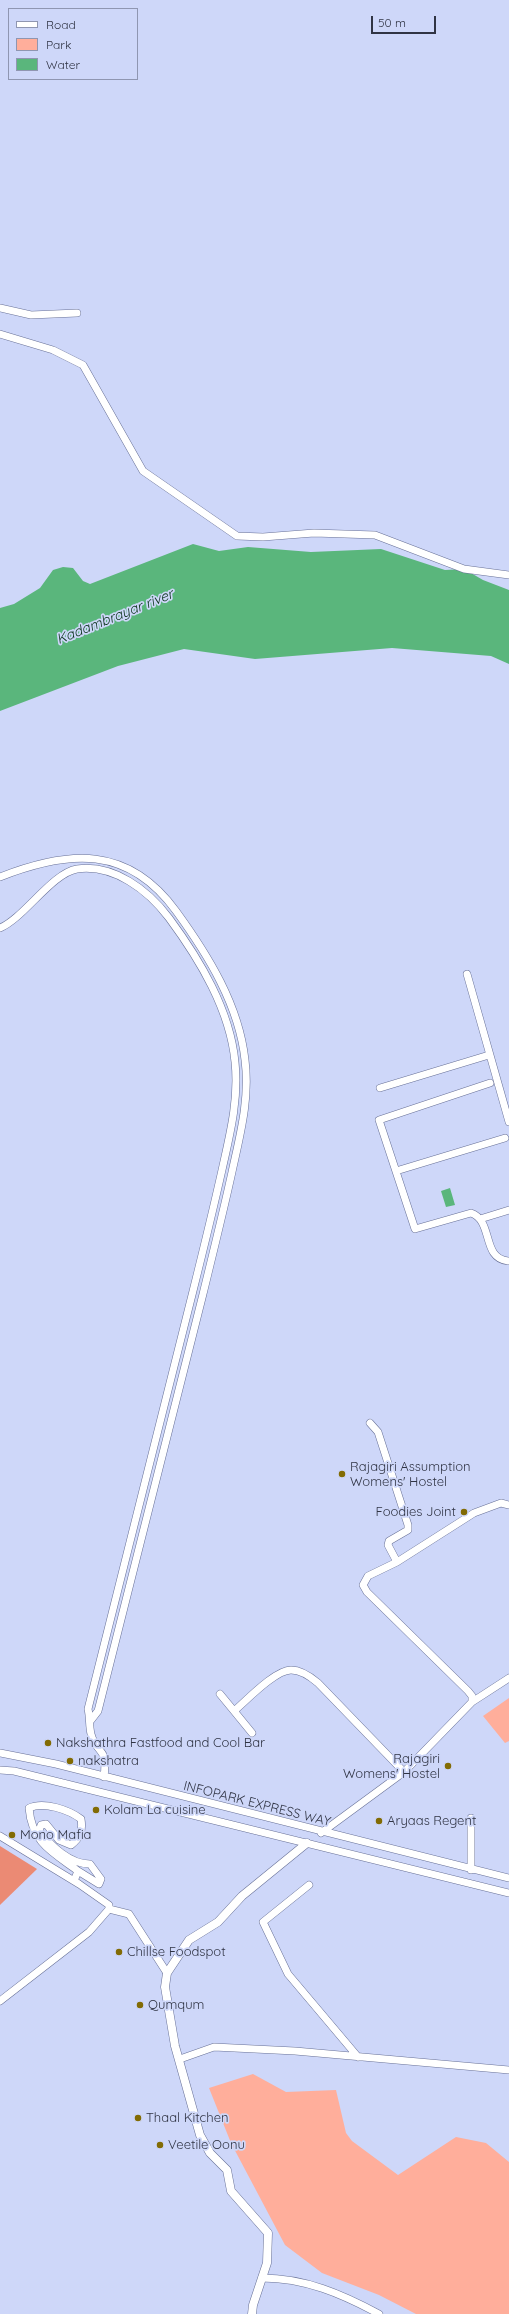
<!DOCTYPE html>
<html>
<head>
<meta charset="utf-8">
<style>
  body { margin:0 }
  #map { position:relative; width:509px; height:2314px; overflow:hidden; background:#ced7f9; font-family:Quicksand,sans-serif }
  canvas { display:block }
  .legend { position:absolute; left:8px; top:8px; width:130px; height:72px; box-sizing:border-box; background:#ced7f9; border:1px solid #8f96b1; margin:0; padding:5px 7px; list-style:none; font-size:12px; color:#303444 }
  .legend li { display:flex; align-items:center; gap:8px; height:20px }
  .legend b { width:20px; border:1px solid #8f96b1 }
  .scale { position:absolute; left:371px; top:16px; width:65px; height:18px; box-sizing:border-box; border:2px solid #303444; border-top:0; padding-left:5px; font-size:12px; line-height:14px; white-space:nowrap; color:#303444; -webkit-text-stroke:3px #ced7f9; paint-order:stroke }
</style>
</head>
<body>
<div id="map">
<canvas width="509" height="2314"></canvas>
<ul class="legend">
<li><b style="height:5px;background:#fff"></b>Road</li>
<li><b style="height:11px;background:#ffae9b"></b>Park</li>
<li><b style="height:11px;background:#5ab67c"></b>Water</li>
</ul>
<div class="scale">50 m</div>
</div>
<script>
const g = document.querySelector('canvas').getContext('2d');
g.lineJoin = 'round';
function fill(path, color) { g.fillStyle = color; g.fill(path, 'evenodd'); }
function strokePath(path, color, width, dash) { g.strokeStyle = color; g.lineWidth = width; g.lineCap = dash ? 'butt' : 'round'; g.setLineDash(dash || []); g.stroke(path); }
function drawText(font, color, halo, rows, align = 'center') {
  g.font = font + ' Quicksand,sans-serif'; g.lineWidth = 3.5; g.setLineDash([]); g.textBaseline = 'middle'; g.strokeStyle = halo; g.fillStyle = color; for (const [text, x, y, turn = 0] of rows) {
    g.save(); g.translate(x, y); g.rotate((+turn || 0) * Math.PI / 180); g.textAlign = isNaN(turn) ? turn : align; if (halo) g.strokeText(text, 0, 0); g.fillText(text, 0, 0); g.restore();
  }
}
fill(new Path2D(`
  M 509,1698 L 509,1741 L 505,1743 L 483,1716 Z
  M 253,2074 L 286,2092 L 336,2090 L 346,2133 L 352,2141 L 398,2175 L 456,2137 L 486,2143 L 509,2162 L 509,2314 L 416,2314 L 379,2295 L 322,2273 L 285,2245 L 231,2143 L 209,2088 Z`), '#ffae9b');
fill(new Path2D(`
  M 0,1846 L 37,1869 L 0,1905 Z`), '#eb8a74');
fill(new Path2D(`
  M 193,544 L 219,551 L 248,547 L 311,552 L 381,549 L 445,570 L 464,569 L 483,580 L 509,590 L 509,664 L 491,656 L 392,648 L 255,659 L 184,649 L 118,666 L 0,711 L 0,608 L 14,604 L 40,588 L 53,570 L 63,567 L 73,568 L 83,581 L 90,584 Z
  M 450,1188 L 455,1205 L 446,1207 L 441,1191 Z`), '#5ab67c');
const minor = new Path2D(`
  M 0,308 L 31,315 L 77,313
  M 0,334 L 53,350 L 83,365 L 143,471 L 237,536 L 263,537 L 314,533 L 375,535 L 464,569 L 509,575
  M 0,877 C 69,850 128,845 176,911 C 208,955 239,1005 245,1060 C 250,1099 240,1135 232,1172 C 223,1213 213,1253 203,1294 C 168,1433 133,1572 98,1711 L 91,1720
  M 0,928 C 24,918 52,873 77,869 C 114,864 148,890 169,918 C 200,960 230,1010 235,1062 C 239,1099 230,1134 222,1170 C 213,1210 203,1251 193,1291 C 158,1430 123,1569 88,1709 C 90,1717 89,1726 91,1734 C 97,1756 108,1745 104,1777
  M 467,974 L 509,1122
  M 490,1083 L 379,1120 L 415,1229 L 471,1213 C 494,1221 481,1258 508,1261
  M 380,1088 L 489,1055
  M 396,1171 L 505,1138
  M 480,1219 L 509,1210
  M 370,1423 L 378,1432 L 408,1525 L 408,1530 L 389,1541 L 388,1545 L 397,1562
  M 220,1694 L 234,1711 C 246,1701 275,1670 291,1670 C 301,1670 311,1677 318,1683 L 404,1772
  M 472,1702 L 509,1678
  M 234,1711 L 252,1733
  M 0,1753 L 56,1764 L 509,1878
  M 0,1770 L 14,1771 L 509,1893
  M 321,1833 L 404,1772 L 472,1702 L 472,1696 L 468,1691 L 367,1592 L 363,1585 L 368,1576 L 397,1562 L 474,1513 L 501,1503 L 509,1505
  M 0,1836 L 79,1884 L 109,1905 L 109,1909 L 89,1932 L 0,2001
  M 471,1870 L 471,1818
  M 74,1881 L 78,1871 C 52,1852 32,1843 29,1808 C 44,1801 69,1810 81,1819 C 83,1831 80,1838 71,1845 L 59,1840 L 46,1824 L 41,1825 L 39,1831 C 52,1846 69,1864 90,1864 L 101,1879 L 99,1884 L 78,1871
  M 309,1885 L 263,1922 L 288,1974 L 358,2057
  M 109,1909 L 129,1914 L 167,1973
  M 180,2059 L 214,2047 L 295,2051 L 509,2070
  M 262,2278 C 305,2278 342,2294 379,2314`);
const tertiary = new Path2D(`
  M 252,2314 L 253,2305 L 267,2263 L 268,2233 L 231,2191 L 227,2170 L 210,2153 L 200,2135 L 175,2046 L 165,1987 L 167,1973 L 189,1940 L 218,1922 L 242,1896 L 307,1843`);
strokePath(minor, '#687197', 8);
strokePath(tertiary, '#687197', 9);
strokePath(minor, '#fff', 7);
strokePath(tertiary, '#fff', 8);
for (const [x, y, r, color] of [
  [342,1474,4,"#826b04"],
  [464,1512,4,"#826b04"],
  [48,1743,4,"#826b04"],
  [70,1761,4,"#826b04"],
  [448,1766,4,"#826b04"],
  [96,1810,4,"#826b04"],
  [379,1821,4,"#826b04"],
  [12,1835,4,"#826b04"],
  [119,1952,4,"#826b04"],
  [140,2005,4,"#826b04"],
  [138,2118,4,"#826b04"],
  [160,2145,4,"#826b04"]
]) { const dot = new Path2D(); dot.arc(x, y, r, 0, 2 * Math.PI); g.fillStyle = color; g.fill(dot); strokePath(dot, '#ced7f9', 1.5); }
drawText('13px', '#303444', '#ced7f9', [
  ["Rajagiri Assumption",350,1467],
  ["Womens' Hostel",350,1482],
  ["Foodies Joint",456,1512,"right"],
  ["Nakshathra Fastfood and Cool Bar",56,1743],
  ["Rajagiri",440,1759,"right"],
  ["Womens' Hostel",440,1774,"right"],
  ["nakshatra",78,1761],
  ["Kolam La cuisine",104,1810],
  ["Aryaas Regent",387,1821],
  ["Mono Mafia",20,1835],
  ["Chillse Foodspot",127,1952],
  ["Qumqum",148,2005],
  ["Thaal Kitchen",146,2118],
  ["Veetile Oonu",168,2145]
], 'left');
drawText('13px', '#303444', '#ced7f9', [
  ["INFOPARK EXPRESS WAY",257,1804,14]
]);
drawText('italic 14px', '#0c341d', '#ced7f9', [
  ["Kadambrayar river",115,617,-22]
]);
</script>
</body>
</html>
